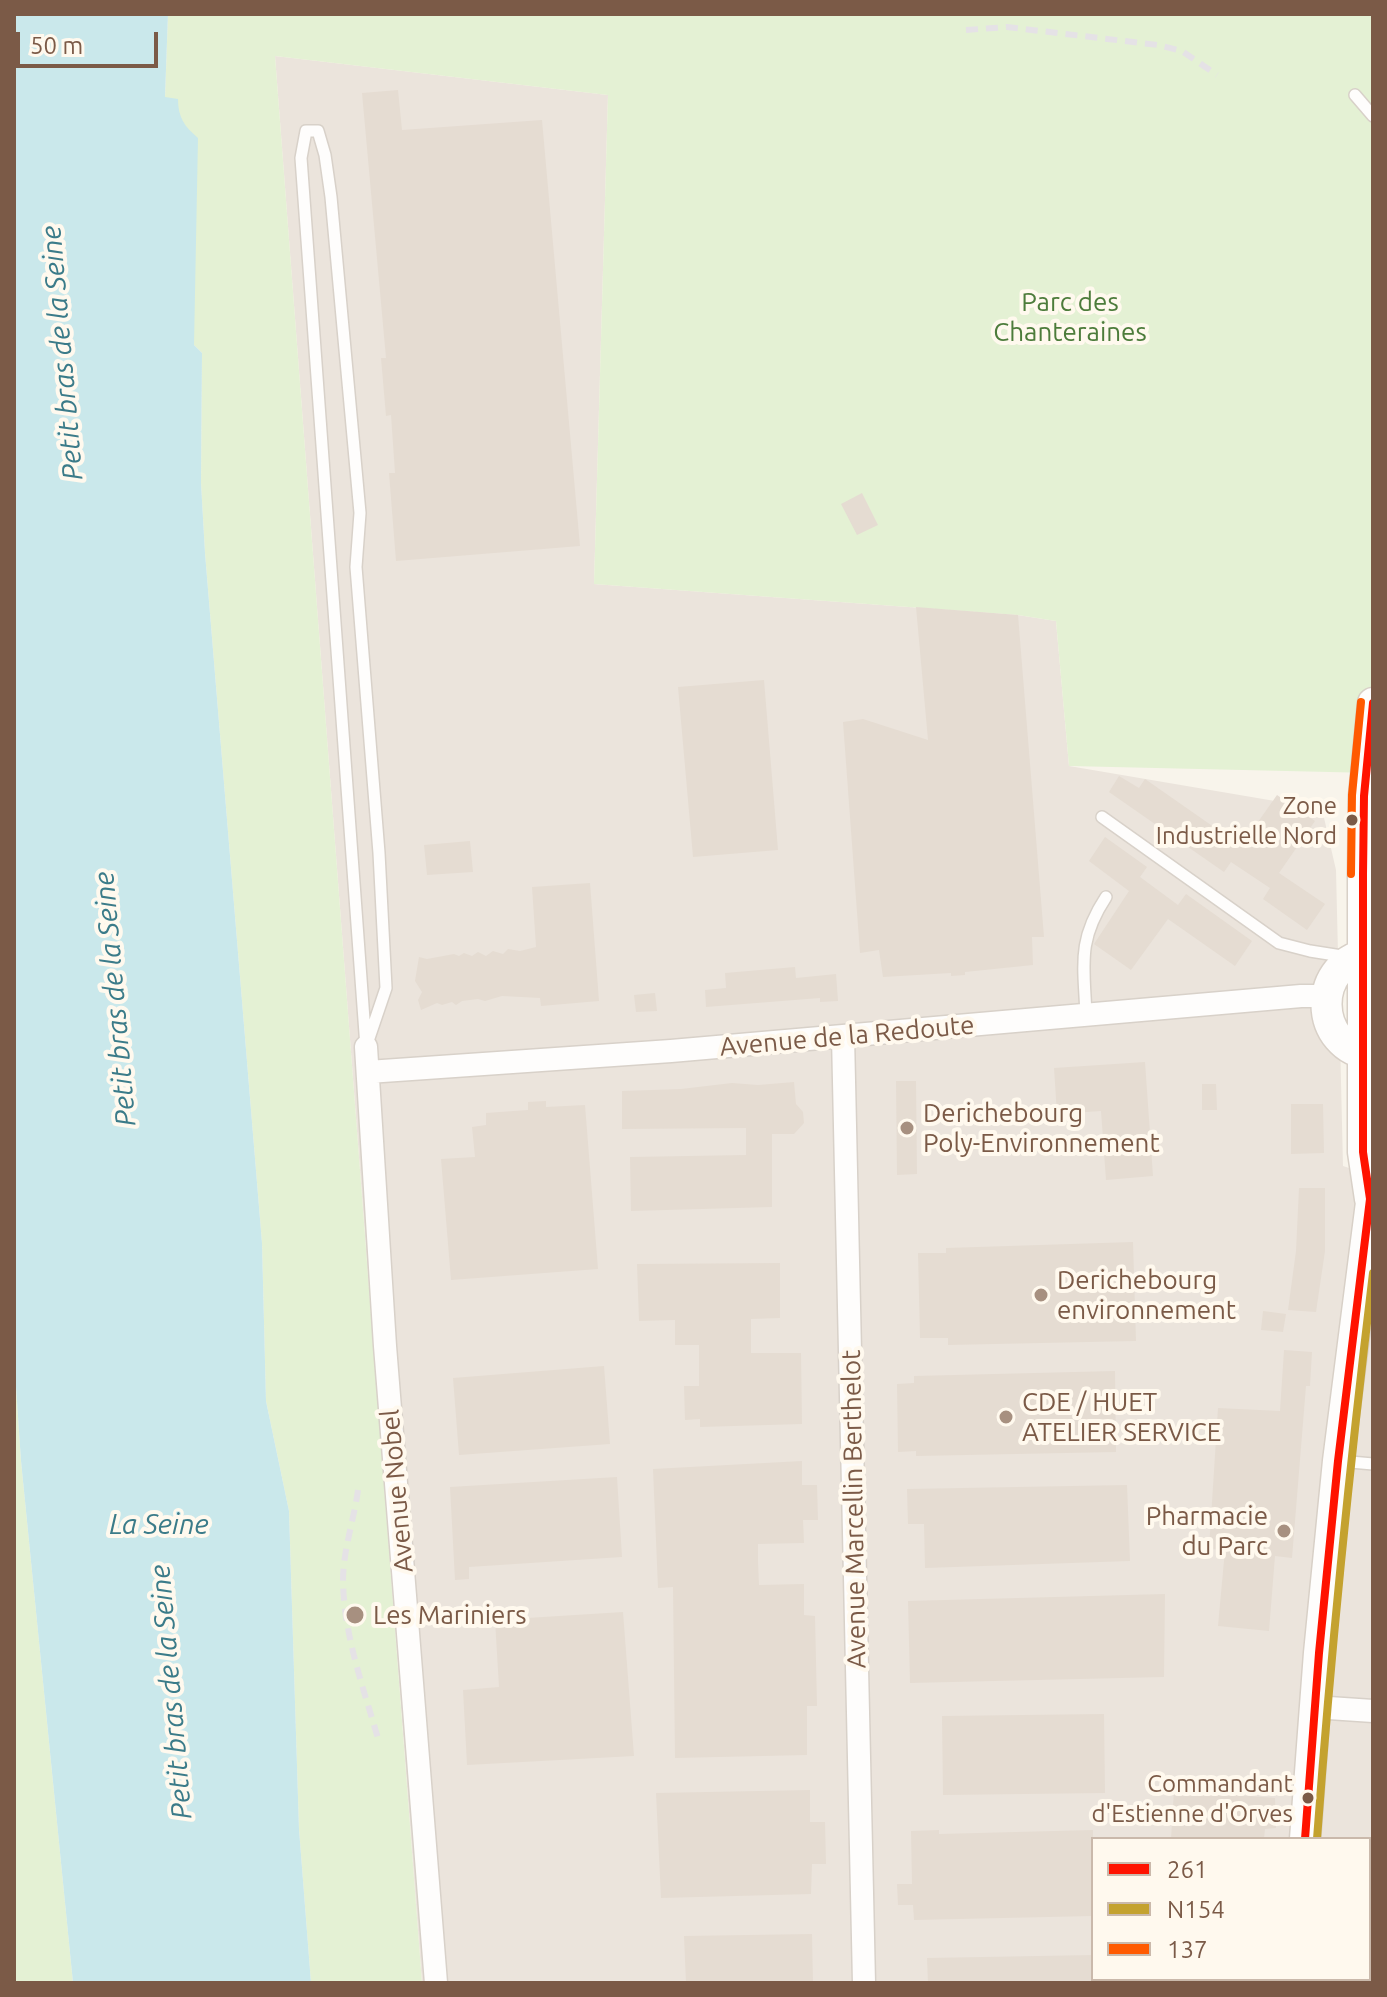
<!DOCTYPE html>
<html>
<head>
<meta charset="utf-8">
<style>
  body { margin:0 }
  #map { position:relative; width:1387px; height:1997px; overflow:hidden; background:#f8f4eb; font-family:Ubuntu,sans-serif }
  canvas { display:block }
  .frame { position:absolute; inset:0; border:16px solid #7b5a47; pointer-events:none }
  .legend { position:absolute; left:1091px; top:1837px; width:280px; height:144px; box-sizing:border-box; background:#fff9ee; border:2px solid #cab9ab; margin:0; padding:10px 14px; list-style:none; font-size:24px; color:#7b5a47 }
  .legend li { display:flex; align-items:center; gap:16px; height:40px }
  .legend b { width:40px; border:2px solid #cab9ab }
  .scale { position:absolute; left:16px; top:32px; width:142px; height:36px; box-sizing:border-box; border:4px solid #7b5a47; border-top:0; padding-left:10px; font-size:24px; line-height:28px; white-space:nowrap; color:#7b5a47; -webkit-text-stroke:6px #fff9ee; paint-order:stroke }
</style>
</head>
<body>
<div id="map">
<canvas width="1387" height="1997"></canvas>
<div class="frame"></div>
<ul class="legend">
<li><b style="height:10px;background:#ff1300"></b>261</li>
<li><b style="height:10px;background:#c4a22f"></b>N154</li>
<li><b style="height:10px;background:#ff5a00"></b>137</li>
</ul>
<div class="scale">50 m</div>
</div>
<script>
const g = document.querySelector('canvas').getContext('2d');
g.lineJoin = 'round';
function fill(path, color) { g.fillStyle = color; g.fill(path, 'evenodd'); }
function strokePath(path, color, width, dash) { g.strokeStyle = color; g.lineWidth = width; g.lineCap = dash ? 'butt' : 'round'; g.setLineDash(dash || []); g.stroke(path); }
function drawText(font, color, halo, rows, align = 'center') {
  g.font = font + ' Ubuntu,sans-serif'; g.lineWidth = 8; g.setLineDash([]); g.textBaseline = 'middle'; g.strokeStyle = halo; g.fillStyle = color; for (const [text, x, y, turn = 0] of rows) {
    g.save(); g.translate(x, y); g.rotate((+turn || 0) * Math.PI / 180); g.textAlign = isNaN(turn) ? turn : align; if (halo) g.strokeText(text, 0, 0); g.fillText(text, 0, 0); g.restore();
  }
}
fill(new Path2D(`
  M 275,56 L 608,95 L 594,584 L 1018,615 L 1056,621 L 1069,766 L 1322,809 L 1336,870 L 1343,1166 L 1373,1176 L 1373,1983 L 422,1983 ZM 1093,1839 L 1369,1839 L 1369,1979 L 1093,1979 Z`), '#ebe4dc');
fill(new Path2D(`
  M 168,14 L 1373,14 L 1373,773 L 1069,766 L 1056,621 L 1018,615 L 594,584 L 608,95 L 275,56 L 422,1983 L 311,1983 L 299,1829 L 289,1511 L 266,1401 L 262,1243 L 205,553 L 201,483 L 202,353 L 194,345 L 187,129 L 165,98 Z
  M 14,1357 L 21,1461 L 73,1983 L 14,1983 Z`), '#e4f1d4');
fill(new Path2D(`
  M 14,14 L 168,14 L 165,97 L 178,99 C 178,117 184,126 198,138 L 194,345 L 202,353 L 201,483 L 205,553 L 262,1243 L 266,1401 L 289,1511 L 299,1829 L 311,1983 L 73,1983 L 21,1461 L 14,1357 Z`), '#cae8eb');
fill(new Path2D(`
  M 398,90 L 402,130 L 542,120 L 580,546 L 396,561 L 389,473 L 395,473 L 391,415 L 386,416 L 381,358 L 386,358 L 362,93 Z
  M 862,493 L 878,525 L 857,535 L 841,504 Z
  M 916,607 L 1018,615 L 1044,937 L 1032,937 L 1033,965 L 965,972 L 965,975 L 951,976 L 951,973 L 883,977 L 879,950 L 860,953 L 843,722 L 863,719 L 928,740 Z
  M 764,680 L 778,850 L 693,857 L 678,687 Z
  M 1119,776 L 1139,788 L 1145,779 L 1241,846 L 1277,795 L 1315,821 L 1279,873 L 1325,904 L 1307,930 L 1263,899 L 1270,888 L 1231,862 L 1224,872 L 1109,792 Z
  M 1105,837 L 1147,867 L 1140,877 L 1178,905 L 1186,894 L 1252,941 L 1235,966 L 1168,919 L 1131,970 L 1094,944 L 1129,891 L 1089,861 Z
  M 470,841 L 473,872 L 427,875 L 424,845 Z
  M 590,883 L 599,1001 L 541,1006 L 540,998 L 502,996 L 485,1001 L 478,999 L 462,1001 L 456,1005 L 452,1002 L 442,1005 L 437,1003 L 421,1010 L 418,1000 L 422,992 L 415,981 L 419,957 L 427,959 L 454,954 L 459,956 L 464,953 L 472,956 L 478,952 L 486,956 L 493,951 L 503,954 L 508,949 L 520,951 L 536,947 L 532,887 Z
  M 795,967 L 796,978 L 836,974 L 838,1001 L 820,1002 L 820,998 L 706,1007 L 705,990 L 726,988 L 725,973 Z
  M 655,993 L 657,1011 L 636,1012 L 634,995 Z
  M 1145,1062 L 1153,1176 L 1106,1180 L 1101,1111 L 1057,1114 L 1054,1068 Z
  M 896,1081 L 916,1081 L 917,1174 L 897,1175 Z
  M 794,1082 L 796,1104 L 803,1112 L 804,1123 L 794,1134 L 772,1134 L 772,1207 L 631,1211 L 630,1157 L 746,1155 L 746,1128 L 622,1129 L 622,1091 L 681,1089 L 732,1083 L 758,1085 Z
  M 1202,1084 L 1216,1084 L 1217,1110 L 1202,1110 Z
  M 546,1101 L 546,1107 L 585,1105 L 598,1269 L 451,1280 L 441,1159 L 475,1157 L 472,1127 L 486,1125 L 486,1113 L 528,1110 L 528,1102 Z
  M 1291,1104 L 1323,1104 L 1324,1153 L 1291,1154 Z
  M 1299,1188 L 1325,1188 L 1325,1251 L 1316,1312 L 1288,1310 L 1296,1251 Z
  M 1133,1242 L 1136,1341 L 948,1345 L 948,1338 L 920,1338 L 918,1253 L 946,1253 L 946,1248 Z
  M 780,1263 L 780,1318 L 751,1319 L 751,1353 L 801,1353 L 802,1424 L 700,1427 L 700,1419 L 685,1420 L 684,1386 L 699,1386 L 699,1345 L 675,1345 L 675,1320 L 639,1321 L 637,1264 Z
  M 1263,1311 L 1286,1314 L 1283,1332 L 1261,1330 Z
  M 1284,1350 L 1312,1352 L 1310,1386 L 1306,1386 L 1292,1558 L 1275,1556 L 1269,1631 L 1218,1626 L 1225,1550 L 1209,1549 L 1218,1408 L 1280,1411 Z
  M 604,1366 L 610,1444 L 459,1455 L 453,1378 Z
  M 1115,1371 L 1116,1452 L 916,1456 L 916,1451 L 898,1452 L 897,1384 L 914,1383 L 914,1376 Z
  M 802,1461 L 802,1485 L 817,1485 L 818,1520 L 803,1520 L 804,1543 L 758,1544 L 758,1561 L 759,1585 L 804,1584 L 804,1615 L 815,1616 L 817,1706 L 807,1706 L 807,1755 L 675,1758 L 673,1587 L 658,1588 L 653,1469 Z
  M 617,1477 L 622,1557 L 469,1567 L 469,1579 L 455,1580 L 450,1487 Z
  M 1127,1485 L 1130,1561 L 925,1568 L 924,1524 L 908,1524 L 907,1489 Z
  M 1165,1594 L 1164,1677 L 910,1683 L 908,1601 Z
  M 623,1612 L 634,1756 L 467,1765 L 463,1690 L 499,1687 L 495,1620 Z
  M 1104,1714 L 1105,1793 L 943,1795 L 942,1716 Z
  M 810,1790 L 810,1822 L 825,1822 L 826,1864 L 812,1864 L 811,1894 L 661,1898 L 656,1793 Z
  M 1174,1790 L 1275,1798 L 1276,1828 L 1265,1829 L 1264,1839 L 1171,1839 Z
  M 939,1830 L 939,1834 L 1093,1830 L 1093,1916 L 914,1920 L 913,1905 L 898,1905 L 897,1884 L 912,1884 L 911,1831 Z
  M 812,1934 L 813,1983 L 686,1983 L 684,1936 Z
  M 1093,1955 L 1093,1983 L 928,1983 L 927,1958 Z`), '#e5dcd2');
const lane = new Path2D(`
  M 1355,95 L 1373,116
  M 306,131 L 318,131 L 325,155 L 331,197 L 360,513 L 356,567 L 379,853 L 386,988 L 366,1047 L 301,158 Z
  M 1102,817 L 1279,943 L 1310,951 L 1348,957
  M 1086,1015 C 1084,965 1077,941 1106,897
  M 1339,1461 L 1373,1464`);
const street = new Path2D(`
  M 843,1036 L 864,1983
  M 366,1047 L 385,1346 L 436,1983
  M 368,1072 L 671,1051 L 1301,996 L 1326,996
  M 1314,1707 L 1373,1711`);
const secondary = new Path2D(`
  M 1373,953 C 1310,960 1312,1050 1373,1055
  M 1370,1199 L 1363,1152 L 1363,874 L 1364,796 L 1373,703
  M 1305,1839 L 1319,1653 L 1338,1461 L 1373,1187
  M 1294,1983 L 1294,1979`);
strokePath(lane, '#d8d1c9', 14);
strokePath(street, '#d8d1c9', 25);
strokePath(secondary, '#d8d0c7', 33);
strokePath(lane, '#fefdfc', 11);
strokePath(street, '#fefdfc', 22);
strokePath(secondary, '#fefdfc', 30);
strokePath(new Path2D(`
  M 966,30 L 1007,27 L 1158,45 L 1182,51 L 1217,75
  M 358,1490 C 354,1520 343,1550 343,1581 C 344,1637 364,1689 379,1742`), '#e5e2e6', 6, [12, 8]);
strokePath(new Path2D(`
  M 1305,1839 L 1319,1653 L 1338,1461 L 1370,1199 L 1363,1152 L 1363,874 L 1364,796 L 1373,703`), '#ff1300', 8);
strokePath(new Path2D(`
  M 1317,1839 C 1331,1650 1350,1462 1373,1273`), '#c4a22f', 8);
strokePath(new Path2D(`
  M 1351,874 L 1352,795 L 1361,702`), '#ff5a00', 8);
for (const [x, y, r, color] of [
  [1352,820,7,"#7b5a47"],
  [907,1128,8,"#a79080"],
  [1041,1295,8,"#a79080"],
  [1006,1417,8,"#a79080"],
  [1284,1531,8,"#a79080"],
  [355,1615,10,"#a79080"],
  [1308,1798,7,"#7b5a47"]
]) { const dot = new Path2D(); dot.arc(x, y, r, 0, 2 * Math.PI); g.fillStyle = color; g.fill(dot); strokePath(dot, '#fff9ee', 3); }
drawText('24px', '#7b5a47', '#fff9ee', [
  ["Zone",1337,806],
  ["Industrielle Nord",1337,836],
  ["Commandant",1293,1784],
  ["d'Estienne d'Orves",1293,1814]
], 'right');
drawText('26px', '#4d7c3b', '#fff9ee', [
  ["Parc des",1070,302],
  ["Chanteraines",1070,332]
]);
drawText('26px', '#7b5a47', '#fff9ee', [
  ["Avenue de la Redoute",847,1036,-5],
  ["Avenue Nobel",397,1491,-95],
  ["Avenue Marcellin Berthelot",854,1509,-91]
]);
drawText('26px', '#7b5a47', '#fff9ee', [
  ["Derichebourg",923,1113],
  ["Poly-Environnement",923,1143],
  ["Derichebourg",1057,1280],
  ["environnement",1057,1310],
  ["CDE / HUET",1022,1402],
  ["ATELIER SERVICE",1022,1432],
  ["Pharmacie",1268,1516,"right"],
  ["du Parc",1268,1546,"right"],
  ["Les Mariniers",373,1615]
], 'left');
drawText('italic 28px', '#3b7b89', '#fff9ee', [
  ["Petit bras de la Seine",62,353,-95],
  ["Petit bras de la Seine",115,999,-95],
  ["La Seine",159,1525],
  ["Petit bras de la Seine",171,1692,-95]
]);
</script>
</body>
</html>
